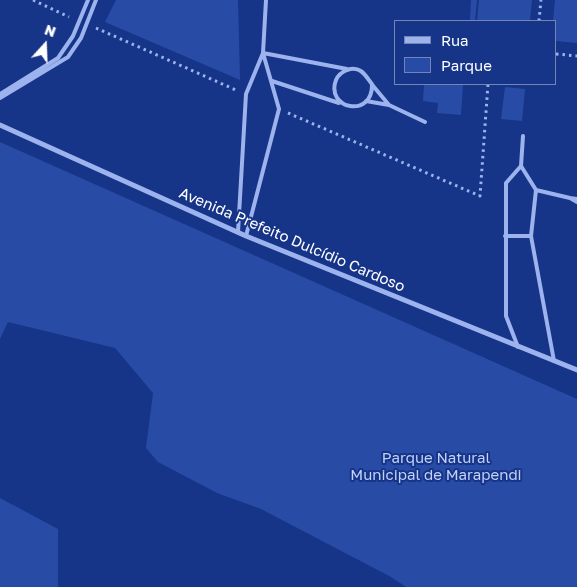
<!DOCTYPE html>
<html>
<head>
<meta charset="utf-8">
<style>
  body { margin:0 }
  #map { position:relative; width:577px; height:587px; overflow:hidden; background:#163488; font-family:"Golos Text",sans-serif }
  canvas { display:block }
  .legend { position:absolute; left:394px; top:20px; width:162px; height:65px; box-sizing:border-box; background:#163488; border:1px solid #7385b8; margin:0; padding:6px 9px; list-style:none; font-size:15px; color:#fff }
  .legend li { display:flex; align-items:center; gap:10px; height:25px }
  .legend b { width:25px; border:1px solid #7385b8 }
  .north { position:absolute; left:20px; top:20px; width:50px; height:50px; -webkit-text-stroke:4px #163488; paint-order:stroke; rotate:20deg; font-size:14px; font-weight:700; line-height:20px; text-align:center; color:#fff }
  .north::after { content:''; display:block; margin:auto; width:18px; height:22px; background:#fff; clip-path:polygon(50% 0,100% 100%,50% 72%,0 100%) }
</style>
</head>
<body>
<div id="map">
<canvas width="577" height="587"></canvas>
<ul class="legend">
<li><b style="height:6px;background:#9db3ee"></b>Rua</li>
<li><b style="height:14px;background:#284ca6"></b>Parque</li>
</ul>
<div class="north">N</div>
</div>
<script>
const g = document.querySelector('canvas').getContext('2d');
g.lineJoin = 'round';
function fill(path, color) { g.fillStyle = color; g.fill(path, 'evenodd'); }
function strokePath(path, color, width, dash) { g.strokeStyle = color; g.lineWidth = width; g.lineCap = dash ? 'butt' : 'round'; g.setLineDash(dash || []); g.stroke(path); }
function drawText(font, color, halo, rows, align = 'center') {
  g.font = font + ' "Golos Text",sans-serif'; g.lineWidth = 4; g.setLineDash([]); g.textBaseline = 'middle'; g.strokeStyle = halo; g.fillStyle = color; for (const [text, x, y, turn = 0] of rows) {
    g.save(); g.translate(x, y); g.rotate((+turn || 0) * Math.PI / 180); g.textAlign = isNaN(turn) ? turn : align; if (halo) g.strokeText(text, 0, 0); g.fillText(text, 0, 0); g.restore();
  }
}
fill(new Path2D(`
  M 116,0 L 238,0 L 240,80 L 105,22 Z
  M 471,0 L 477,0 L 475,21 L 470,21 Z
  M 479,0 L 532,0 L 530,21 L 477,21 Z
  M 555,0 L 577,0 L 577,43 L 556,41 L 556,21 L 553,21 Z
  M 424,84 L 463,84 L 461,115 L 437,113 L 438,103 L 423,101 Z
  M 505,87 L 525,89 L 522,121 L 501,119 Z
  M 0,142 L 577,399 L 577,587 L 406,587 L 391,577 L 261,509 L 217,493 L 158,462 L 146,448 L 153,393 L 115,348 L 8,322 L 0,339 Z
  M 0,498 L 58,529 L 58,587 L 0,587 Z`), '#284ca6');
strokePath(new Path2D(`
  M 33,0 L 69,17
  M 539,21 L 541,0
  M 96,28 L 236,90
  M 556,54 L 577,56
  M 288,113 L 480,196 L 488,84`), '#9db3ee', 3, [2.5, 4]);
strokePath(new Path2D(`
  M 263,53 L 347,69
  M 272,81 L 339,103
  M 0,94 L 58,58 L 73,36 L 88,0
  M 0,98 L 68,57 L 81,38 L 96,0
  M 366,101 L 389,105 C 384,99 379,93 374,87 C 366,77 362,65 347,70 C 342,72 338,75 336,80 C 325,109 373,119 372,84
  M 389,105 L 425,122
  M 521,166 L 523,136
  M 536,190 L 570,198
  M 577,199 L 570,198 L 577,202
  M 238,232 L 246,94 L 263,53 L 266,0
  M 246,236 L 279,109 L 263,53
  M 505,236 L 531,236
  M 518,347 L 506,316 L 506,183 L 521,166 L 536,190 L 531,236 L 554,361`), '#9db3ee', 4);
strokePath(new Path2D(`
  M 0,125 L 246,236 L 577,370`), '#9db3ee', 5);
drawText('15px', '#fff', '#163488', [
  ["Avenida Prefeito Dulcídio Cardoso",292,240,23]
]);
drawText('15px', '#c2d2fa', '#163488', [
  ["Parque Natural",436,458],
  ["Municipal de Marapendi",436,475]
]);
</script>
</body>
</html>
